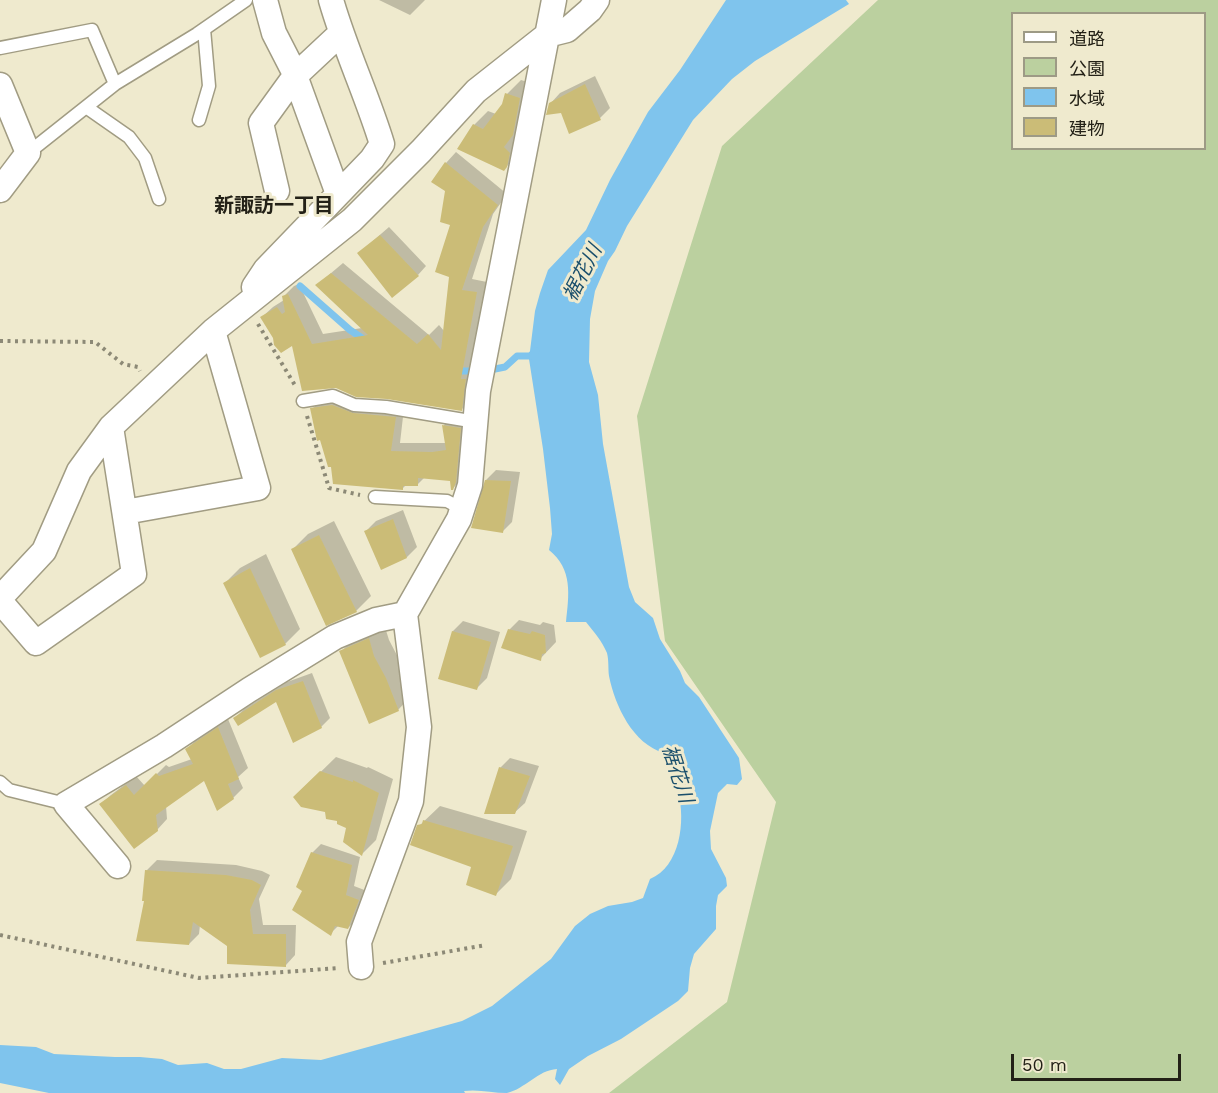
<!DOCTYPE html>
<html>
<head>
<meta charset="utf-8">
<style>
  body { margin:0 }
  #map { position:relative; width:1218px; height:1093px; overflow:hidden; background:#efeace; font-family:"Work Sans","Noto Sans JP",sans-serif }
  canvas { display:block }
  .legend { position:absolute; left:1011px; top:12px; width:195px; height:138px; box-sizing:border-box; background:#efeace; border:2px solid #9d9a85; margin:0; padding:8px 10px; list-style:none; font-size:18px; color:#232117 }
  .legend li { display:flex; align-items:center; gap:12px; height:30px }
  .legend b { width:30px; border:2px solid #9d9a85 }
  .scale { position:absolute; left:1011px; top:1054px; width:170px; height:27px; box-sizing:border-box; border:3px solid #232117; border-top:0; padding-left:8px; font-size:18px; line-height:21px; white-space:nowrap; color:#232117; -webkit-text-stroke:4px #efeace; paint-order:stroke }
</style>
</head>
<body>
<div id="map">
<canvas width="1218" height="1093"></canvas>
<ul class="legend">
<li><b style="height:8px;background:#fff"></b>道路</li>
<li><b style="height:16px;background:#bbd09f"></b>公園</li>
<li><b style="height:16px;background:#7fc4ed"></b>水域</li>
<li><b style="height:16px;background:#cbbc77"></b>建物</li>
</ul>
<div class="scale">50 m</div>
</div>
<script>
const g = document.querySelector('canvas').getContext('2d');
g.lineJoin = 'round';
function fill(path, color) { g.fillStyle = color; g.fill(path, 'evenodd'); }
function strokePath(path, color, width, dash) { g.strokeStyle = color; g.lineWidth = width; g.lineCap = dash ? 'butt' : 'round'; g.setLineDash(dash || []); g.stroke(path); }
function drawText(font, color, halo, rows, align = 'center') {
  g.font = font + ' "Work Sans","Noto Sans JP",sans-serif'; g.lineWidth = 6; g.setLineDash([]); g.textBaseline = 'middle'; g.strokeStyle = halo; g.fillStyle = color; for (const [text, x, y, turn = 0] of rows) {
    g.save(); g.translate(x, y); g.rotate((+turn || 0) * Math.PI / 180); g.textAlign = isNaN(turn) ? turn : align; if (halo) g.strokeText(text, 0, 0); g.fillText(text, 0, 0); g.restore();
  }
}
fill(new Path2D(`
  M 878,0 L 1218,0 L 1218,1093 L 609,1093 L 727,1002 L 776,802 L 665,641 L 637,416 L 722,146 ZM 1012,14 L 1204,14 L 1204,148 L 1012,148 Z`), '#bbd09f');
fill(new Path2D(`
  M 726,0 L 846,0 L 849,4 L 755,61 L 732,79 L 693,120 L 627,226 L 615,251 L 608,261 L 595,291 L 590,319 L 589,362 L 598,395 L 603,444 L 629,587 L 635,602 L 653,618 L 660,639 L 680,671 L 685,683 L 699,697 L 739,758 L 742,779 L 737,785 L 727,784 L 718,793 L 710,831 L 711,849 L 726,878 L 727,886 L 718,895 L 716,906 L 716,929 L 694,954 L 690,968 L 688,991 L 678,1001 L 621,1039 L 588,1056 L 569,1069 L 560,1085 L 555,1079 L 557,1069 C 538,1070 525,1089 507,1093 C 492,1093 479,1089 464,1091 L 465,1093 L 49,1093 L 0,1083 L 0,1045 L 36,1047 L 54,1054 L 115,1057 L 140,1057 L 162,1059 L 178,1065 L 207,1063 L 224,1069 L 241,1069 L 282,1058 L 321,1060 L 462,1021 L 492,1006 L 551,959 L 575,926 L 590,914 L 608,906 L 632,902 L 643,898 L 650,879 C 680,867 686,821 678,792 C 675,779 668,766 664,753 C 633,744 615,706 609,676 C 608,669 609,661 607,653 C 602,641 594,632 586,622 L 566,622 C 569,595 573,569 549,550 L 552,534 L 550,508 L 543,449 L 529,359 L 535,311 L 540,293 L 548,270 L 586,230 L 610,180 L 648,112 L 680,70 Z`), '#7fc4ed');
fill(new Path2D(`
  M 379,0 L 425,0 L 410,15 Z
  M 595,76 L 610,108 L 600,118 L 562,111 L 550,104 L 560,93 Z
  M 521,80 L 534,84 L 518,155 L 504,169 L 474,125 L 488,111 L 496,114 L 503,104 L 507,94 Z
  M 456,152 L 507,194 L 493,214 L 472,279 L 487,282 L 471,368 L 472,399 L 461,410 L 275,338 L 262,317 L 273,307 L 284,300 L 283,297 L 294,286 L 299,284 L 323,334 L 362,328 L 317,285 L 343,263 L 429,335 L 439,325 L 444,331 L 451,276 L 452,224 L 447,190 L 446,163 Z
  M 389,227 L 426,266 L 418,275 L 359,253 Z
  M 321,400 L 404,408 L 400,443 L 446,443 L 444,425 L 453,416 L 469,419 L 462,479 L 453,488 L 451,480 L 425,477 L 417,485 L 406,485 L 402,489 L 332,465 L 312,409 Z
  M 496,470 L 520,472 L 512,522 L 502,532 L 486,480 Z
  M 403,510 L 417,547 L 407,557 L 382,568 L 366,531 L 376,521 Z
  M 334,521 L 371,596 L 356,611 L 293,549 L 308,534 Z
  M 266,554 L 300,629 L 285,644 L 225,583 L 240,568 Z
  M 519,620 L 540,625 L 543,622 L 554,625 L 556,642 L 540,659 L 509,630 Z
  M 463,621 L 500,632 L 487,678 L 477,688 L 440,678 L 453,631 Z
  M 384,624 L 389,640 L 401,663 L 413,694 L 398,710 L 341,652 L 356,636 Z
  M 312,673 L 330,718 L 321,727 L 277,700 L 235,718 L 244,709 L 287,682 Z
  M 228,719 L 248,768 L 238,777 L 243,788 L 233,798 L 204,779 L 166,806 L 167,819 L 157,830 L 101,804 L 111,795 L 136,776 L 145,786 L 166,765 L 169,767 L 192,759 L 187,749 L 197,739 Z
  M 336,757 L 367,768 L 368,767 L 393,779 L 376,840 L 362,854 L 348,827 L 326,811 L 295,797 Z
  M 510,758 L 539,766 L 525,803 L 514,813 L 500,768 Z
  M 440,806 L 527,831 L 511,879 L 496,894 L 473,866 L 419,826 Z
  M 321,844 L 360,857 L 354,886 L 367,891 L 357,919 L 348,928 L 339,925 L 330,934 L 304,890 L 312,853 Z
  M 157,860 L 236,865 L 262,871 L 270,875 L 259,899 L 263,925 L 296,925 L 295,955 L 286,965 L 229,945 L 200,925 L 199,934 L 189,944 L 146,900 L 147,870 Z`), '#0003');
strokePath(new Path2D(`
  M 300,286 L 350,330 L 365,340
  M 490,370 L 505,367 L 517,356 L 530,356 L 536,351
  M 453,371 L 473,371`), '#7fc4ed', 7);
fill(new Path2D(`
  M 585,84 L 601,120 L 569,134 L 561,113 L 546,115 L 549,103 Z
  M 505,93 L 520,98 L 513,135 L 504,147 L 510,153 L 507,167 L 504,171 L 457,149 L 473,124 L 483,129 L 502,104 Z
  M 445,162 L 498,205 L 483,227 L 462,290 L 477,292 L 461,379 L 466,379 L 462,411 L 387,399 L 356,397 L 336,388 L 302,391 L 292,346 L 281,353 L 274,345 L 273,338 L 260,317 L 277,307 L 282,314 L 285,312 L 282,296 L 288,294 L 312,344 L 368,335 L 315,285 L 331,273 L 417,344 L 428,334 L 441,350 L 449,277 L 435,272 L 450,225 L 440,222 L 445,191 L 431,182 Z
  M 380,235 L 419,276 L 392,298 L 357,253 Z
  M 332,405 L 353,413 L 396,417 L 391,451 L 432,452 L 446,450 L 442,425 L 461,428 L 456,482 L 453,490 L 451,490 L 450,481 L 418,478 L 418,486 L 403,486 L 403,490 L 333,484 L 331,467 L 328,467 L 320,440 L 317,441 L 310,408 Z
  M 485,480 L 511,481 L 503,533 L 471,528 Z
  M 393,519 L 407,558 L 381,570 L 364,531 Z
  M 319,535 L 357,612 L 326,626 L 291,549 Z
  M 250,568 L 286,645 L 260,658 L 223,583 Z
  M 508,629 L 530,634 L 532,631 L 545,635 L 546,653 L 542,654 L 541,661 L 501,648 Z
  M 452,631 L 491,642 L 477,690 L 438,679 Z
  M 369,638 L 374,656 L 386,678 L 399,711 L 369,724 L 339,651 Z
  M 303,681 L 322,728 L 293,743 L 276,702 L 238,726 L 233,718 L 276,690 Z
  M 218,727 L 239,779 L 228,784 L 234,799 L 217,811 L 204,781 L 156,815 L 158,831 L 134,849 L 99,804 L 126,785 L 134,795 L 156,773 L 159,776 L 193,764 L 185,749 Z
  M 499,767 L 530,776 L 515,814 L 484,814 Z
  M 320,771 L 353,782 L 353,780 L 379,793 L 362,856 L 343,842 L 346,828 L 337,824 L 337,821 L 326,819 L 325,812 L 301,807 L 293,797 Z
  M 423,820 L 513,846 L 496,896 L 466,885 L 471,867 L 410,845 L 417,825 L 422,824 Z
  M 311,852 L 352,865 L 346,895 L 359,900 L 348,929 L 335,926 L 331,936 L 292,910 L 302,891 L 296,887 Z
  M 145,870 L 226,875 L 252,880 L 261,885 L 250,910 L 253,934 L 286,934 L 286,967 L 227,964 L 227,946 L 193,922 L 189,945 L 136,941 L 144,901 L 142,901 Z`), '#cbbc77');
const service = new Path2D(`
  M 0,48 L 92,30 L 115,84
  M 86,107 L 129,137 L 145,158 L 159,199
  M 199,120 L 209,86 L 204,29
  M 28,153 L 115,84 L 197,34 L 246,0
  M 303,401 L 333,396 L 354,405 L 386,407 L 476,422
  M 375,497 L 447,501 L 462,509
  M 0,782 L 9,790 L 66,804`);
const minor = new Path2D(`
  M 265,0 L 274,33 L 293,70 L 338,194
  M 0,85 L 28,153 L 0,190
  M 277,191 L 261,123 L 295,76 L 341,33
  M 255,292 L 254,287 L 266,269 L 372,159 L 382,144 C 367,95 345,49 331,0
  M 125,512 L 258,488 L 213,331
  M 0,598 L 44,551 L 79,471 L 111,427 L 213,331 L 352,220 L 421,151 L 476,91 L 547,35 L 567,30 L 590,10 L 597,0
  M 0,601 L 36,643 L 134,574 L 111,427
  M 118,866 L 66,804 L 164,746 L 249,690 L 335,637 L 376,620 L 405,614
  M 361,967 L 359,942 L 411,801 L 419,727 L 405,614 L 459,519 L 470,485 L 478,391 L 554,0`);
strokePath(service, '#a19c83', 15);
strokePath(minor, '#a19c83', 27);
strokePath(new Path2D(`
  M 258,324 L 296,387
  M 0,341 L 95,342 L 123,364 L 138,367 L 140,371
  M 307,416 L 329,488 L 360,495
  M 0,935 L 199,978 L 340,968
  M 383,963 L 486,945`), '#8c8976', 4, [3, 4.5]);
strokePath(service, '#fff', 12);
strokePath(minor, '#fff', 24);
drawText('bold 20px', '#232117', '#efeace', [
  ["新諏訪一丁目",274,206]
]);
drawText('italic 20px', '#1a4f6c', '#efeace', [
  ["裾花川",583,273,-63],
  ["裾花川",677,774,72]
]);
</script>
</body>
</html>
